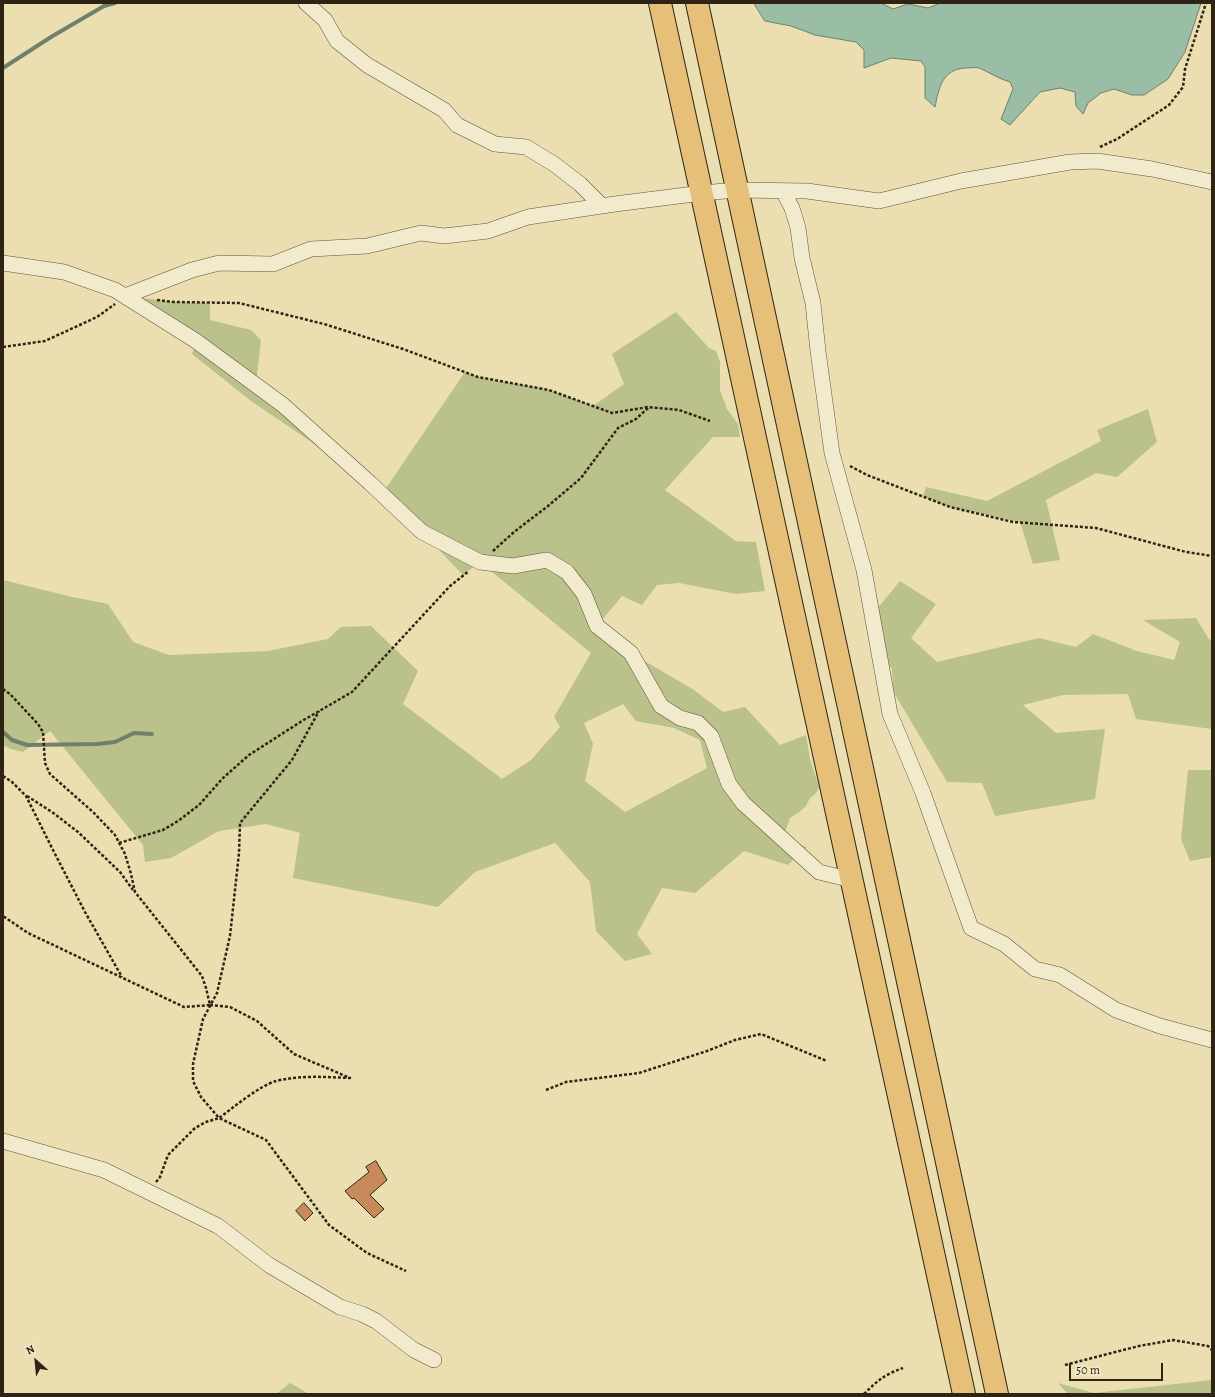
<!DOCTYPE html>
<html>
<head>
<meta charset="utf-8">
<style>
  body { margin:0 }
  #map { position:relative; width:1215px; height:1397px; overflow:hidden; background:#ebdfb2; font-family:Alegreya,serif }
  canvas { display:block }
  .frame { position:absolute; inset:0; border:4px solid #2e2415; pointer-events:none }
  .north { position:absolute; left:16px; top:1341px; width:40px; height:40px; -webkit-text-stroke:3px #f2eacd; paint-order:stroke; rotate:333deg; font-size:11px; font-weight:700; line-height:16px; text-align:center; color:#2e2415 }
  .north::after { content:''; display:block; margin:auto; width:14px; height:18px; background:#2e2415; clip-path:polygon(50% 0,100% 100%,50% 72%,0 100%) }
  .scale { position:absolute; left:1069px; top:1363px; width:94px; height:18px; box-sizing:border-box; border:2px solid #2e2415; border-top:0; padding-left:5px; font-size:12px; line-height:14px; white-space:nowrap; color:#2e2415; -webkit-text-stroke:3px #f2eacd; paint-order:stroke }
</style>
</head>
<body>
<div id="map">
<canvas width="1215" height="1397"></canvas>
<div class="frame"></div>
<div class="north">N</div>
<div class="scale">50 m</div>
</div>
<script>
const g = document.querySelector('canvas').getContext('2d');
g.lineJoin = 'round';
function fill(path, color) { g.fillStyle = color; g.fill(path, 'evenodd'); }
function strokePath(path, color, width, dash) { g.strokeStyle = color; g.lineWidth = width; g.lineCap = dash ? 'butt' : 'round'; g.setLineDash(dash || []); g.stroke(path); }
fill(new Path2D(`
  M 125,296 L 174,302 L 210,303 L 210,320 L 251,330 L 261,340 L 256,385 L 321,439 L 316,445 L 251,401 L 192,354 L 196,341 Z
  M 676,312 L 709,348 L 716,351 L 720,362 L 720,390 L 727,409 L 738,424 L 740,437 L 713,437 L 665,490 L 736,541 L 756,542 L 765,591 L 736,594 L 679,583 L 657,585 L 642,605 L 622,596 L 597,626 L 631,653 L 694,690 L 723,712 L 745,707 L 780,745 L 806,735 L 810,759 L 819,787 L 816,793 L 810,798 L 806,806 L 799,812 L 790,818 L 782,841 L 807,847 L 788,865 L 744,851 L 695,893 L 662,888 L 637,934 L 652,954 L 625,961 L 596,931 L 590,882 L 555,843 L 475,872 L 438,907 L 293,878 L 300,833 L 266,824 L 219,831 L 171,858 L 145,862 L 143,845 L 50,731 L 23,752 L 11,749 L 3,745 L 3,580 L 68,596 L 108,604 L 133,642 L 169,655 L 268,651 L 328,639 L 341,627 L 371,626 L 418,671 L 403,704 L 502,779 L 531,760 L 560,727 L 554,717 L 591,653 L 480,562 L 463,575 L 422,532 L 382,494 L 465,372 L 478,377 L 549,390 L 593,406 L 624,384 L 612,354 ZM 623,704 L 636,721 L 674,728 L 700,740 L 707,768 L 625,812 L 585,781 L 593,744 L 584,723 Z
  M 1148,409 L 1157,442 L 1117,477 L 1096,473 L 1046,500 L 1060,560 L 1033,564 L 1020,522 L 950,507 L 923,496 L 926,487 L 987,501 L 1101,441 L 1097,430 Z
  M 900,581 L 936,604 L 911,638 L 937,662 L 1039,638 L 1076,647 L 1093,634 L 1137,651 L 1174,660 L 1180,642 L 1143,620 L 1196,618 L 1209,639 L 1212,641 L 1212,729 L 1136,719 L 1128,694 L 1063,695 L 1023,705 L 1056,733 L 1105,729 L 1095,799 L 995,816 L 982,783 L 947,782 L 893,691 L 892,668 L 873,657 L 883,631 L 872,615 Z
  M 1188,770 L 1212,770 L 1212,857 L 1190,861 L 1181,839 Z
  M 1212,1380 L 1212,1394 L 1068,1394 L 1058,1383 L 1094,1393 Z
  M 290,1383 L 309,1394 L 276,1394 Z`), '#bac18a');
const water = new Path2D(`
  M 754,3 L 881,3 L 893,9 L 908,4 L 928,8 L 941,3 L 1201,3 L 1185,52 L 1168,79 L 1144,95 L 1132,95 L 1114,89 L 1101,93 L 1088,103 L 1083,114 L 1076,106 L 1075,92 L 1060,88 L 1040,92 L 1010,125 L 1001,119 L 1013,89 L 1010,82 C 999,79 989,72 979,68 C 975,67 970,68 966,68 C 942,69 939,88 935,107 L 925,98 L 925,67 L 921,61 L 891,58 L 864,68 L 864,50 L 856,42 L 815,35 L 791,26 L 765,21 Z`);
fill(water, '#9abda6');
strokePath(water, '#6f806c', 1);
strokePath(new Path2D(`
  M 3,68 L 51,37 L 104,6 L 115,3
  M 3,732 L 12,740 L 27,745 L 97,744 L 115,742 L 134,733 L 152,734`), '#6f806c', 4);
const building = new Path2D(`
  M 376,1161 L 387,1180 L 370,1195 L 384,1209 L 374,1218 L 354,1198 L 352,1199 L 345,1191 L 369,1172 L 366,1167 Z
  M 304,1203 L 313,1213 L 305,1221 L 296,1211 Z`);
fill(building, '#c98a5b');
strokePath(building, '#2e2415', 1);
const minor = new Path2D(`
  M 306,3 L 325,20 L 337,41 L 367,65 L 444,110 L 457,125 L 495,144 L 526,147 L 554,164 L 580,184 L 602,206
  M 783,191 L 792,208 L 798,228 L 802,258 L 813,303 L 818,351 L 832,453 L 864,570 L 890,714 L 923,793 L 971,928 L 1004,944 L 1035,969 L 1060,975 L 1116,1010 L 1160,1026 L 1212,1040
  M 3,263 L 64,272 L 115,290 L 196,341 L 283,405 L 370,483 L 422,532 L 480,562 L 513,566 L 547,560 L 567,572 L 584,594 L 597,626 L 631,653 L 661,706 L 680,718 L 698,723 L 711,736 L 729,784 L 743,803 L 819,872 L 852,880
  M 125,296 L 192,270 L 219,263 L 273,264 L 311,249 L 367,246 L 421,233 L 444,236 L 488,231 L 528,217 L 615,204 L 702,193 L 737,190 L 807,191 L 879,201 L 961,181 L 1070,162 L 1097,161 L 1152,169 L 1212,182
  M 3,1141 L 104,1170 L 218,1226 L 269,1265 L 340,1307 L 362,1314 L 376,1321 L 414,1350 L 434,1360`);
const trunk = new Path2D(`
  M 660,3 L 964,1394
  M 697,3 L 997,1394`);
strokePath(minor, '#5d533c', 16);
strokePath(trunk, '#2e2415', 24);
strokePath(new Path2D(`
  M 1100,147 L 1117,139 L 1169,105 L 1183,87 L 1185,69 L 1206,3
  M 157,300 L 174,302 L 239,303 L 324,324 L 403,349 L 478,377 L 549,390 L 612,413 L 648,407 L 679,410 L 710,421
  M 3,347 L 45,341 L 97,317 L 115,304
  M 850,466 L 867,475 L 950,507 L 1013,522 L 1096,528 L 1186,552 L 1212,556
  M 493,551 L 514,532 L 548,506 L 581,478 L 618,428 L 636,419 L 648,408
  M 3,689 L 10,694 L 38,724 L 43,732 L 45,763 L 50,774 L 93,812 L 115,835 L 125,854 L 131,874 L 135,892 L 202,976 L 206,988 L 210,1005 L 184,1007 L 28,933 L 3,916
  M 3,776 L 12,782 L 26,796 L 54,852 L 85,912 L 122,977
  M 27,796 L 52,812 L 78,832 L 120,872 L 133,890
  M 119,843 L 163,830 L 178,821 L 199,805 L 223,778 L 249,755 L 302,721 L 352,692 L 450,586 L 469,571
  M 210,1005 L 230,1007 L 257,1021 L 294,1054 L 350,1078 C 325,1077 301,1075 276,1081 C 259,1086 234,1107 219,1118 L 201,1097 L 193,1081 L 193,1064 L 203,1019 L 217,993 L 230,936 L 239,853 L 240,823 L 292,760 L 319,711
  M 546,1090 L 566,1082 L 639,1073 L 707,1051 L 735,1040 L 761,1034 L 827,1061
  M 156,1182 L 160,1177 L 168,1155 L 195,1128 L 206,1122 L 219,1118 L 266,1140 L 329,1225 L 367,1253 L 406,1271
  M 1065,1365 L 1139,1346 L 1173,1340 L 1208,1346 L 1212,1350
  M 864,1394 C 878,1380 884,1375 903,1368`), '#2e2415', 2.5, [3, 2]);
strokePath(minor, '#f2eacd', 15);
strokePath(trunk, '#e6c079', 22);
</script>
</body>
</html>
